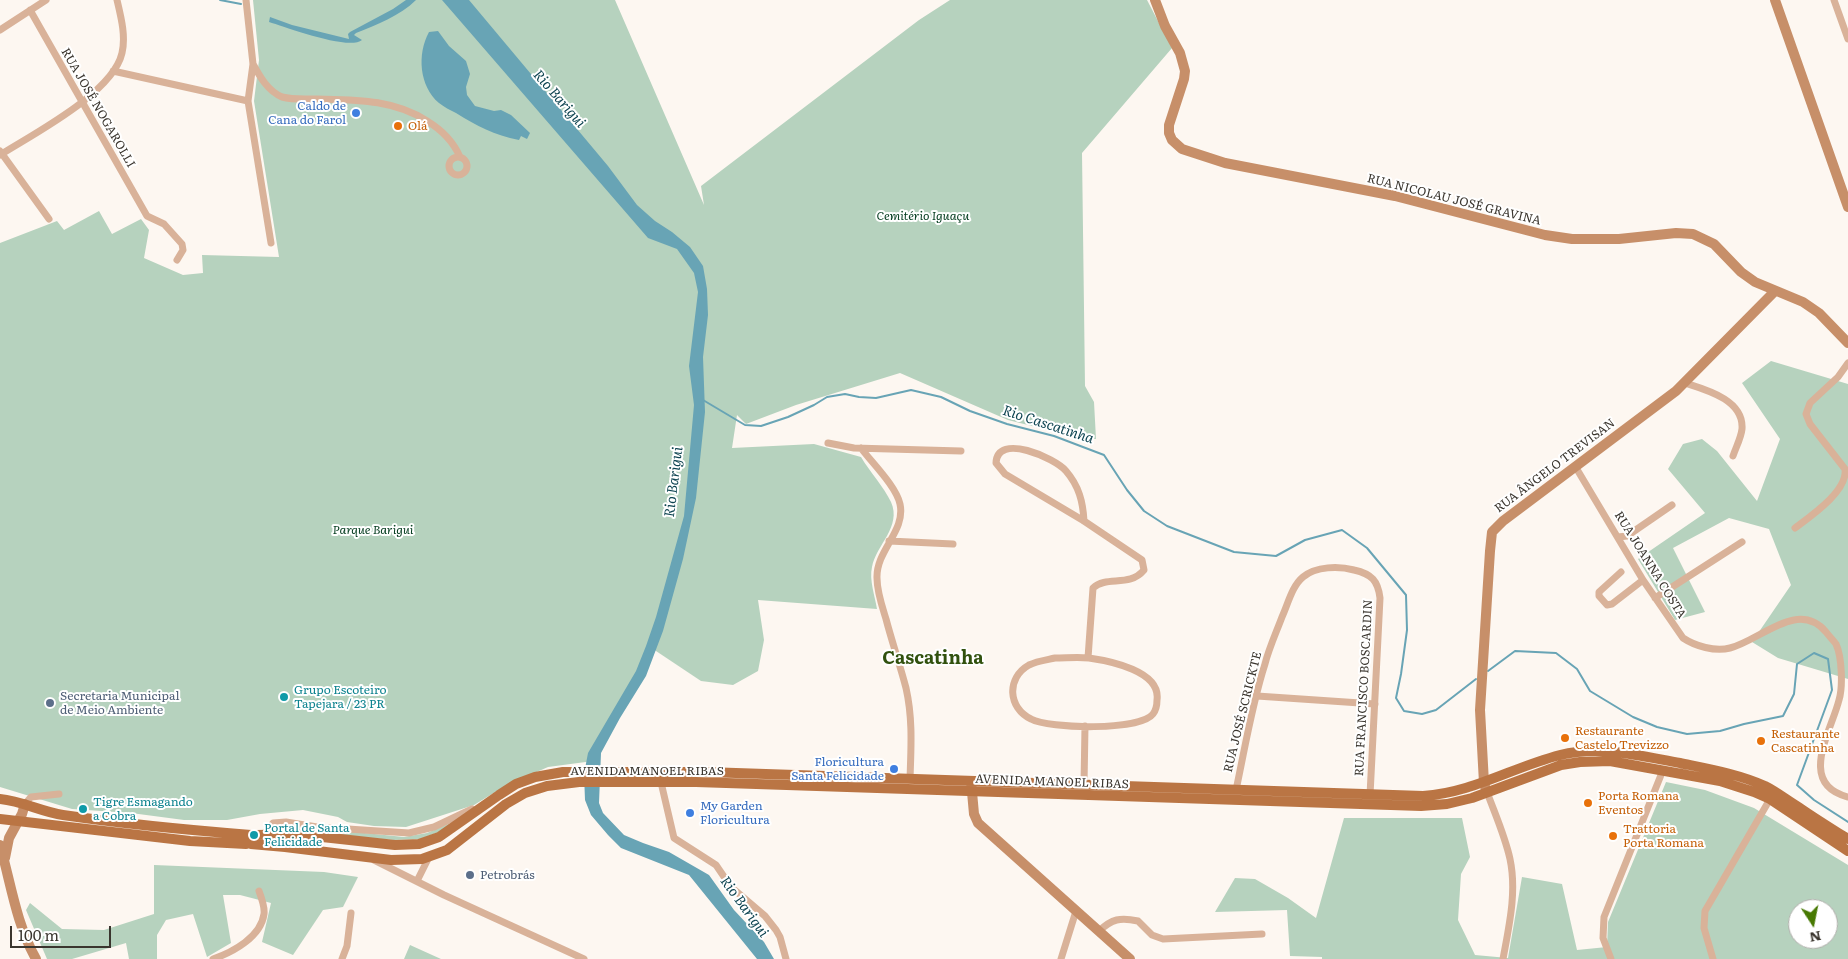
<!DOCTYPE html>
<html>
<head>
<meta charset="utf-8">
<style>
  body { margin:0 }
  #map { position:relative; width:1848px; height:959px; overflow:hidden; background:#fdf7f1; font-family:Literata,serif }
  canvas { display:block }
  .north { position:absolute; left:1788px; top:899px; width:50px; height:50px; box-sizing:border-box; background:#fff; border:1px solid #b0aeab; border-radius:50%; rotate:169deg; font-size:14px; font-weight:700; line-height:20px; text-align:center; color:#3a352e }
  .north::after { content:''; display:block; margin:auto; width:18px; height:22px; background:#477903; clip-path:polygon(50% 0,100% 100%,50% 72%,0 100%) }
  .scale { position:absolute; left:10px; top:926px; width:101px; height:22px; box-sizing:border-box; border:2px solid #3a352e; border-top:0; padding-left:6px; font-size:15px; line-height:18px; white-space:nowrap; color:#3a352e; -webkit-text-stroke:4px #fff; paint-order:stroke }
</style>
</head>
<body>
<div id="map">
<canvas width="1848" height="959"></canvas>
<div class="north">N</div>
<div class="scale">100 m</div>
</div>
<script>
const g = document.querySelector('canvas').getContext('2d');
g.lineJoin = 'round';
function fill(path, color) { g.fillStyle = color; g.fill(path, 'evenodd'); }
function strokePath(path, color, width, dash) { g.strokeStyle = color; g.lineWidth = width; g.lineCap = dash ? 'butt' : 'round'; g.setLineDash(dash || []); g.stroke(path); }
function drawText(font, color, halo, rows, align = 'center') {
  g.font = font + ' Literata,serif'; g.lineWidth = 4; g.setLineDash([]); g.textBaseline = 'middle'; g.strokeStyle = halo; g.fillStyle = color; for (const [text, x, y, turn = 0] of rows) {
    g.save(); g.translate(x, y); g.rotate((+turn || 0) * Math.PI / 180); g.textAlign = isNaN(turn) ? turn : align; if (halo) g.strokeText(text, 0, 0); g.fillText(text, 0, 0); g.restore();
  }
}
fill(new Path2D(`
  M 253,0 L 615,0 L 704,205 L 701,186 L 919,20 L 950,0 L 1147,0 L 1172,48 L 1082,153 L 1085,386 L 1094,402 L 1096,439 L 1084,439 L 1008,420 L 900,373 L 796,405 L 746,424 L 737,415 L 732,448 L 814,444 L 861,457 C 870,472 884,487 891,502 C 902,527 876,545 872,567 C 869,580 875,596 877,609 L 758,600 L 764,640 L 758,671 L 733,685 L 701,681 L 650,647 L 593,761 L 548,767 L 505,786 L 474,805 L 406,827 L 374,826 L 347,822 L 338,817 L 303,810 L 260,814 L 227,820 L 184,820 L 131,813 L 72,809 L 0,787 L 0,243 L 57,221 L 64,230 L 99,211 L 112,234 L 141,219 L 149,230 L 144,258 L 183,275 L 203,273 L 202,255 L 279,257 L 254,101 L 259,60 Z
  M 1771,361 L 1848,384 L 1848,679 L 1778,658 L 1752,642 L 1791,585 L 1769,529 L 1729,518 L 1673,548 L 1705,612 L 1675,620 L 1638,559 L 1705,513 L 1668,469 L 1683,444 L 1702,439 L 1717,451 L 1757,501 L 1780,439 L 1742,383 Z
  M 1666,782 L 1705,790 L 1754,808 L 1848,865 L 1848,959 L 1322,959 L 1322,957 L 1290,956 L 1287,910 L 1215,912 L 1235,878 L 1255,879 L 1288,898 L 1316,918 L 1344,818 L 1462,818 L 1470,857 L 1461,874 L 1458,920 L 1475,955 L 1508,958 L 1522,877 L 1562,884 L 1577,950 L 1607,947 L 1608,922 ZM 1798,909 L 1828,909 L 1828,939 L 1798,939 Z
  M 455,821 L 439,832 L 420,839 L 394,840 L 274,830 L 279,826 L 286,825 L 404,837 L 427,833 Z
  M 154,865 L 324,872 L 358,877 L 343,907 L 323,910 L 293,955 L 262,942 L 271,903 L 240,895 L 223,895 L 231,943 L 207,957 L 193,914 L 166,920 L 157,935 L 157,959 L 129,959 L 126,943 L 72,959 L 47,959 L 26,910 L 30,903 L 62,929 L 104,930 L 154,914 Z
  M 410,945 L 441,959 L 404,959 Z`), '#b6d2be');
fill(new Path2D(`
  M 406,0 L 416,0 C 400,16 376,25 356,33 L 354,35 L 362,40 C 349,51 286,27 269,22 L 270,17 L 292,25 L 349,39 L 348,34 L 350,32 L 393,9 Z
  M 442,0 L 469,0 L 608,166 L 637,205 L 655,221 L 672,232 L 690,247 L 703,266 L 707,289 L 708,315 L 703,357 L 705,412 L 696,498 L 683,559 L 663,631 L 646,676 L 620,718 L 601,753 L 599,803 L 603,813 L 624,835 L 643,843 L 669,852 L 709,875 L 734,910 L 764,942 L 774,959 L 757,959 L 689,875 L 621,848 L 608,835 L 591,815 L 585,800 L 584,774 L 588,753 L 636,671 L 646,646 L 656,617 L 684,516 L 694,405 L 689,366 L 698,292 L 694,273 L 677,249 L 648,238 Z
  M 438,31 L 449,46 L 466,61 L 470,74 L 466,87 L 467,95 L 475,106 L 494,111 L 501,110 L 511,115 L 530,133 L 527,139 L 521,136 L 519,140 C 494,135 477,126 456,113 C 450,110 444,107 439,103 C 419,86 417,54 429,32 Z`), '#68a4b5');
strokePath(new Path2D(`
  M 220,0 L 241,4
  M 703,400 L 745,425 L 761,426 L 788,417 L 814,405 L 827,397 L 845,394 L 859,397 L 876,398 L 911,390 L 941,397 L 970,411 L 1007,424 L 1054,436 L 1104,455 L 1127,490 L 1144,511 L 1167,526 L 1234,552 L 1276,556 L 1305,540 L 1342,530 L 1367,548 L 1406,595 L 1407,630 L 1401,674 L 1396,698 L 1404,711 L 1422,714 L 1436,710 L 1476,679
  M 1488,671 L 1515,651 L 1556,653 L 1577,669 L 1590,691 L 1633,717 L 1657,727 L 1687,734 L 1720,731 L 1744,724 L 1783,716 L 1794,694 L 1797,664 L 1814,653 L 1828,659 L 1832,690 L 1797,785 L 1814,800 L 1848,822`), '#68a4b5', 2);
strokePath(new Path2D(`
  M 246,0 L 253,64 L 248,101 L 271,243
  M 1834,0 L 1848,39
  M 30,10 L 147,216 L 164,224 L 182,244 L 183,250 L 177,260
  M 0,30 L 46,0
  M 253,64 C 260,77 268,91 282,97 C 293,100 305,99 316,99 C 355,100 393,99 427,121 C 442,130 453,141 460,157
  M 113,71 L 248,101
  M 0,151 L 49,219
  M 0,155 C 33,134 113,93 122,53 C 126,36 121,17 117,0
  M449 166a9 9 0 1 1 18 0a9 9 0 1 1-18 0Z
  M 1685,383 C 1707,390 1744,400 1742,429 C 1741,438 1736,447 1733,456
  M 828,443 L 854,448 L 961,451
  M 861,448 C 872,463 896,486 900,504 C 906,531 876,550 877,578 C 877,592 882,606 886,619 C 892,642 900,665 906,688 C 913,719 911,748 910,779
  M 1575,466 L 1643,580 L 1683,638 C 1695,646 1715,652 1730,648 C 1761,640 1798,599 1826,632 C 1829,636 1833,640 1836,644 C 1842,657 1843,687 1839,700 C 1831,732 1797,784 1848,797
  M 1084,521 C 1083,502 1079,486 1066,471 C 1055,458 997,432 996,463 L 1005,474 L 1084,521 L 1142,560 L 1144,570 C 1129,588 1107,575 1093,588 L 1088,658
  M 1795,528 C 1811,516 1848,491 1845,469 L 1810,424 L 1806,414 L 1810,403 L 1838,377 L 1848,363
  M 1618,537 L 1627,536 L 1672,505
  M 889,541 L 953,544
  M 1621,572 L 1599,592 L 1599,596 L 1607,605 L 1612,604 L 1643,580
  M 1655,598 L 1742,542
  M 1055,658 C 1066,658 1078,657 1089,658 C 1110,661 1161,671 1157,700 C 1157,704 1156,710 1153,714 C 1140,731 1049,729 1031,719 C 1008,708 1006,678 1029,665 C 1037,661 1046,660 1055,658 Z
  M 1257,696 L 1375,704
  M 660,778 L 674,838 L 716,865 L 731,887 L 765,916 L 776,930 L 780,937 L 786,959
  M 1084,785 L 1085,726
  M 1236,790 C 1245,748 1252,704 1265,664 C 1269,648 1276,633 1282,617 C 1288,604 1292,586 1303,577 C 1316,566 1339,566 1354,570 C 1372,574 1378,581 1380,598 L 1370,795
  M 1487,792 C 1495,814 1505,836 1510,859 C 1517,892 1509,926 1503,959
  M 25,804 L 31,797 L 59,794
  M 267,834 L 273,823 L 286,822 L 317,827 L 409,833 L 434,827 L 472,809
  M 374,860 L 444,895 L 584,959
  M 417,881 L 429,857
  M 1099,931 C 1112,919 1120,917 1138,921 L 1152,935 L 1163,939 L 1262,934
  M 213,959 C 233,952 261,937 264,914 C 265,907 262,899 259,891
  M 342,959 L 347,946 L 351,913
  M 1061,959 L 1076,911
  M 1611,959 L 1603,938 L 1604,917 L 1663,770
  M 1713,959 L 1704,928 L 1705,911 L 1770,799`), '#d9b299', 7);
strokePath(new Path2D(`
  M 1155,0 L 1165,26 L 1180,53 L 1185,71 L 1184,79 L 1169,125 L 1169,133 L 1172,140 L 1182,149 L 1225,163 L 1395,196 L 1545,235 L 1572,239 L 1619,239 L 1676,233 L 1693,234 L 1714,244 L 1741,272 L 1755,282 L 1803,302 L 1819,313 L 1848,343
  M 1775,0 L 1848,207
  M 971,781 L 974,814 L 978,823 L 1130,959
  M 1486,790 L 1484,783 L 1480,710 L 1490,551 L 1492,532 L 1503,521 L 1676,391 L 1775,291
  M 0,845 C 11,884 16,923 36,959
  M 5,858 L 9,838 L 22,814 L 25,804`), '#c78f69', 10);
strokePath(new Path2D(`
  M 0,799 C 22,801 42,812 63,815 C 125,824 188,830 251,835
  M 0,819 L 190,841 L 246,844
  M 257,835 L 295,834 L 395,845 L 419,844 L 439,837 L 499,795 L 516,784 L 535,777 L 563,772 L 706,772 L 1423,796 C 1472,793 1513,767 1560,755 C 1601,745 1641,756 1680,763 C 1709,769 1738,774 1765,786 C 1777,792 1788,801 1800,808 C 1816,819 1832,829 1848,839
  M 251,844 L 285,847 L 391,860 L 422,859 L 447,850 L 506,804 L 525,793 L 547,786 L 579,782 L 696,782 L 1421,806 L 1447,804 L 1472,798 L 1561,765 L 1580,762 L 1610,761 L 1720,781 L 1754,792 L 1770,799 L 1848,851`), '#ba7544', 10);
for (const [x, y, r, color] of [
  [356,113,5,"#3f7fe0"],
  [398,126,5,"#e8710a"],
  [284,697,5,"#0f9aa8"],
  [50,703,5,"#5c6f8a"],
  [1565,738,5,"#e8710a"],
  [1761,741,5,"#e8710a"],
  [894,769,5,"#3f7fe0"],
  [1588,803,5,"#e8710a"],
  [83,809,5,"#0f9aa8"],
  [690,813,5,"#3f7fe0"],
  [254,835,5,"#0f9aa8"],
  [1613,836,5,"#e8710a"],
  [470,875,5,"#5c6f8a"]
]) { const dot = new Path2D(); dot.arc(x, y, r, 0, 2 * Math.PI); g.fillStyle = color; g.fill(dot); strokePath(dot, '#fff', 2); }
drawText('12px', '#366cbe', '#fff', [
  ["Caldo de",346,106],
  ["Cana do Farol",346,120],
  ["Floricultura",884,762],
  ["Santa Felicidade",884,776],
  ["My Garden",700,806,"left"],
  ["Floricultura",700,820,"left"]
], 'right');
drawText('12px', '#3a352e', '#fff', [
  ["RUA JOSÉ NOGAROLLI",98,108,60],
  ["RUA NICOLAU JOSÉ GRAVINA",1454,200,14],
  ["RUA ÂNGELO TREVISAN",1555,466,-37],
  ["RUA JOANNA COSTA",1650,565,58],
  ["RUA FRANCISCO BOSCARDIN",1364,688,-87],
  ["RUA JOSÉ SCRICKTE",1243,712,-76],
  ["AVENIDA MANOEL RIBAS",647,771],
  ["AVENIDA MANOEL RIBAS",1052,782,2]
]);
drawText('12px', '#c56008', '#fff', [
  ["Olá",408,126],
  ["Restaurante",1575,731],
  ["Castelo Trevizzo",1575,745],
  ["Restaurante",1771,734],
  ["Cascatinha",1771,748],
  ["Porta Romana",1598,796],
  ["Eventos",1598,810],
  ["Trattoria",1623,829],
  ["Porta Romana",1623,843]
], 'left');
drawText('italic 12px', '#003a1c', '#fff', [
  ["Cemitério Iguaçu",923,216],
  ["Parque Barigui",373,530]
]);
drawText('12px', '#0d838f', '#fff', [
  ["Grupo Escoteiro",294,690],
  ["Tapejara / 23 PR",294,704],
  ["Tigre Esmagando",93,802],
  ["a Cobra",93,816],
  ["Portal de Santa",264,828],
  ["Felicidade",264,842]
], 'left');
drawText('12px', '#4e5e75', '#fff', [
  ["Secretaria Municipal",60,696],
  ["de Meio Ambiente",60,710],
  ["Petrobrás",480,875]
], 'left');
drawText('italic 14px', '#0e4451', '#fff', [
  ["Rio Barigui",559,99,49],
  ["Rio Cascatinha",1048,425,18],
  ["Rio Barigui",674,482,-83],
  ["Rio Barigui",744,907,54]
]);
drawText('bold 18px', '#31510e', '#fff', [
  ["Cascatinha",933,659]
]);
</script>
</body>
</html>
